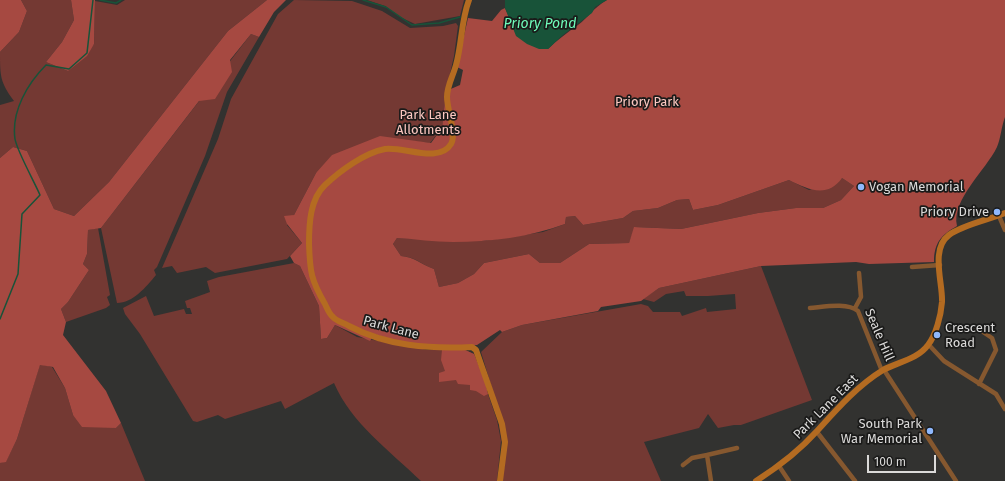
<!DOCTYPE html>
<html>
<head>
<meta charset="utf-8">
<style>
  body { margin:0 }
  #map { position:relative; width:1005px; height:481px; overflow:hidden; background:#323230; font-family:"Fira Sans",sans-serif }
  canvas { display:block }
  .scale { position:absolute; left:867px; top:455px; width:69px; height:18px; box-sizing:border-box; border:2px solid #dbdad9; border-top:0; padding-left:5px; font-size:12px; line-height:14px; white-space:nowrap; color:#dbdad9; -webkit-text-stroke:3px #1a1a19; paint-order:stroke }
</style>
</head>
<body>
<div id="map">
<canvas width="1005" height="481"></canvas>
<div class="scale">100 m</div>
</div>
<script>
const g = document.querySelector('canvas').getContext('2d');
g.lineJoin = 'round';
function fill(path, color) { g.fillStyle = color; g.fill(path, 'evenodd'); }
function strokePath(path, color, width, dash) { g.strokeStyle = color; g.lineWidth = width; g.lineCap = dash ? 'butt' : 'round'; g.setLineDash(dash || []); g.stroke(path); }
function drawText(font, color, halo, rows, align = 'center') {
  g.font = font + ' "Fira Sans",sans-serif'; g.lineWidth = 3.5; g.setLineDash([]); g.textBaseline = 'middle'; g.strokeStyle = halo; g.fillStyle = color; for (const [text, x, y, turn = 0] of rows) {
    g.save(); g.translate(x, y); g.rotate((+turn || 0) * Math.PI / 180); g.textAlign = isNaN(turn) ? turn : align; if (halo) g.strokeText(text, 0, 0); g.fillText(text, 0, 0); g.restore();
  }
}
fill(new Path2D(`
  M 21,0 L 71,0 L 74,20 L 62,42 L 46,62 L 68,71 L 94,44 L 95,1 L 117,5 L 125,0 L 267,0 L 228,31 L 109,182 L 74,216 L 54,209 L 27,151 L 13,147 L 0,158 L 0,105 L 14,101 C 0,82 0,76 0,52 L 19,32 L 27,11 Z
  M 294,0 L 352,1 L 382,11 L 410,28 L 443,26 L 456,23 L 458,26 L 454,56 L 446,91 L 442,128 L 430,143 L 410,141 L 316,173 L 294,215 L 287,225 L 302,243 L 287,259 L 215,273 L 206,267 L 177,273 L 172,266 L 162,268 L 218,139 L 231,99 L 278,14 Z
  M 367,0 L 464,0 L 460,16 L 415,24 L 400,17 L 385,6 Z
  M 251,34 L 259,37 L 227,92 L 205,156 L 157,267 L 154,270 L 156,275 C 146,287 133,303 117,303 L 101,228 Z
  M 842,178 L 854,186 L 841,200 L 823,208 L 796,208 L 758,213 L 681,229 L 635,227 L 629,243 L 589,244 L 560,263 L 540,263 L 529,254 L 484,263 L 474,274 L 458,283 L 439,287 L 434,269 C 420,264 416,257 401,256 L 393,244 L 397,238 L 484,241 L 543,232 L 565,224 L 566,217 L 575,216 L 583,225 L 623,218 L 633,211 L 658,208 L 677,200 L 689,199 L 693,210 L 718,205 L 789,180 L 809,190 Z
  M 98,228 L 110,295 L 107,297 L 110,305 L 106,308 L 66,322 L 61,309 L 68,302 L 89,270 L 83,264 L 87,254 L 88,230 Z
  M 294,263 L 300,266 L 319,306 L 321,339 L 327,338 L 335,325 L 357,337 L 428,350 L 463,349 L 474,354 L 497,420 L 501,441 L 497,481 L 421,481 C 390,451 351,423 334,383 L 285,409 L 281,401 L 225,419 L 218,415 L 197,422 L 193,421 L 140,334 L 125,314 L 123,308 L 146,296 L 154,316 L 184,309 L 186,314 L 192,314 L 190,308 L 187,308 L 185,301 L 210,292 L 207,281 L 219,277 Z
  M 761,266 L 812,400 L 741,425 L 734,425 L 718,428 L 708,414 L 699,428 L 644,442 L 661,481 L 502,481 L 505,462 L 494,395 L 481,352 L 502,332 L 522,325 L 641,304 L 648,306 L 653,312 L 680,312 L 682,316 L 706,308 L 707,312 L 736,309 L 735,294 L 708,296 L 686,296 L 684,291 L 666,294 L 654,302 L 643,299 L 659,288 Z
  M 40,364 L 52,367 L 65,388 L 73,415 L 116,428 L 121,423 L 145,481 L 0,481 L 0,463 L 6,461 L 17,439 Z`), '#743933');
fill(new Path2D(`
  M 0,0 L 21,0 L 27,11 L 19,32 L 0,52 Z
  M 71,0 L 95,0 L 94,44 L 87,56 L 68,71 L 46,62 L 62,42 L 74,20 Z
  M 267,0 L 286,0 L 274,12 L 259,37 L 251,34 L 230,60 L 232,72 L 215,99 L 199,101 L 101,228 L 88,230 L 87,254 L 83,264 L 89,270 L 68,302 L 61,309 L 66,322 L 63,335 L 106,391 L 121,423 L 116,428 L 82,427 L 73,415 L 65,388 L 53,367 L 40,365 L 17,439 L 6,462 L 0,463 L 0,158 L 13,147 L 27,151 L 54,209 L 74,216 L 109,182 L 228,31 Z
  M 607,0 L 1005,0 L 1005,117 C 1001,128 1001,137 997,147 C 986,170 951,200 957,226 C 941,235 934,243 934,262 L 869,264 L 856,262 L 761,266 L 659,288 L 641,301 L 601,307 L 598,311 L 522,325 L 502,332 L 500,330 L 477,345 L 430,347 L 396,341 L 374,334 L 370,341 L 335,325 L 327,338 L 321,339 L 319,306 L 300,266 L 294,263 L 290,256 L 302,243 L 287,224 L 284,216 L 294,215 L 316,173 L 332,155 L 380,136 L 431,143 L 442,128 L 446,91 L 460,85 L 463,70 L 457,67 L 468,18 L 492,21 L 501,10 L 505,8 L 517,36 L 548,49 C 557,40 567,33 578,25 C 589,17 593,8 607,0 ZM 842,178 L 854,186 L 841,200 L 823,208 L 796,208 L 758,213 L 681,229 L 634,227 L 629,243 L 589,244 L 560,263 L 540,263 L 529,254 L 484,263 L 474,274 L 458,283 L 439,287 L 434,269 C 420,264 415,257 401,256 L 393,244 L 397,238 C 416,239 434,242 453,242 C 490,242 530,237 565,224 L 566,217 L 575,216 L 583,225 L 623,218 L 633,211 L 658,208 L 677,200 L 689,199 L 693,210 L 718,205 L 789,180 C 807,189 827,199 842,178 Z
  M 463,349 L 474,354 L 485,380 L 488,394 L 484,396 L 476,391 L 470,390 L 470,385 L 458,384 L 456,380 L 439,382 L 439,373 L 445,371 L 441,360 L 442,350 Z`), '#a64941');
fill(new Path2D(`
  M 505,0 L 607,0 L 595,7 L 592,13 L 563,35 L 548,49 L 539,49 L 527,44 L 516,36 L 505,8 Z`), '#185339');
strokePath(new Path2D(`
  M 100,0 L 116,3 L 121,0
  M 363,0 L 386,7 L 412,25 L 439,23 L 460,17
  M 505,25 L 512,22
  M 0,319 L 18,274 L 22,214 L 40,195 C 35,183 17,151 15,139 C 11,111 28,83 46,65 L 69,69 L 87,53 L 93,0`), '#185339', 1.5);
strokePath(new Path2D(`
  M 999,216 L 1005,230
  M 912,267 L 940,265
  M 810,308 C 823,307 847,302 858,311 L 882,371
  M 855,308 L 861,297 L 859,273
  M 977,328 L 992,338 L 996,350 L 979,384
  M 929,345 L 944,361 L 996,394 L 1005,409
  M 884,370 L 956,481
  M 817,432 L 855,481
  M 683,465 L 692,458 L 707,455
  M 779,466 L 789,481
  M 711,481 L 707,455 L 737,448`), '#86582f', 4.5);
strokePath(new Path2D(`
  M 469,0 C 461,21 462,44 456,65 C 453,76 447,86 447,97 C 447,110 457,134 451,144 C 439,164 403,146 385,149 C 364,153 340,171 325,185 C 310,199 309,224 309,244 C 310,272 311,280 325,304 C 327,308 329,314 333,317 C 336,321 344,323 349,326 C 387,346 429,349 472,347 L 476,350 L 502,424 L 505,442 L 500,481
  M 756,481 C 778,467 799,451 817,431 C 837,409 857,386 883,370 C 898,362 918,359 928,345 C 936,335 941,315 942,302 C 943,283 930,249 949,235 C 962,225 988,220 1005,213`), '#b46b21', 6);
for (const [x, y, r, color] of [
  [861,187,4,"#8fb8fd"],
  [997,212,4,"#8fb8fd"],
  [937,335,4,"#8fb8fd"],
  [930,431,4,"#8fb8fd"]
]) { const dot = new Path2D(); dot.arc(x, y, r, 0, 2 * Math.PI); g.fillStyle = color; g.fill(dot); strokePath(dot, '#1a1a19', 1.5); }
drawText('13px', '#fdc8c1', '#1a1a19', [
  ["Priory Park",647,102],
  ["Park Lane",428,115],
  ["Allotments",428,130]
]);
drawText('13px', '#dbdad9', '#1a1a19', [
  ["Vogan Memorial",869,187],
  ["Priory Drive",989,212,"right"],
  ["Crescent",945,328],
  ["Road",945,343],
  ["South Park",922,424,"right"],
  ["War Memorial",922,439,"right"]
], 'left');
drawText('13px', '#dbdad9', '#1a1a19', [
  ["Park Lane",391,328,15],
  ["Seale Hill",879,335,67],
  ["Park Lane East",826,407,-45]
]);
drawText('italic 14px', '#6efbba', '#1a1a19', [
  ["Priory Pond",540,24]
]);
</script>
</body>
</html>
